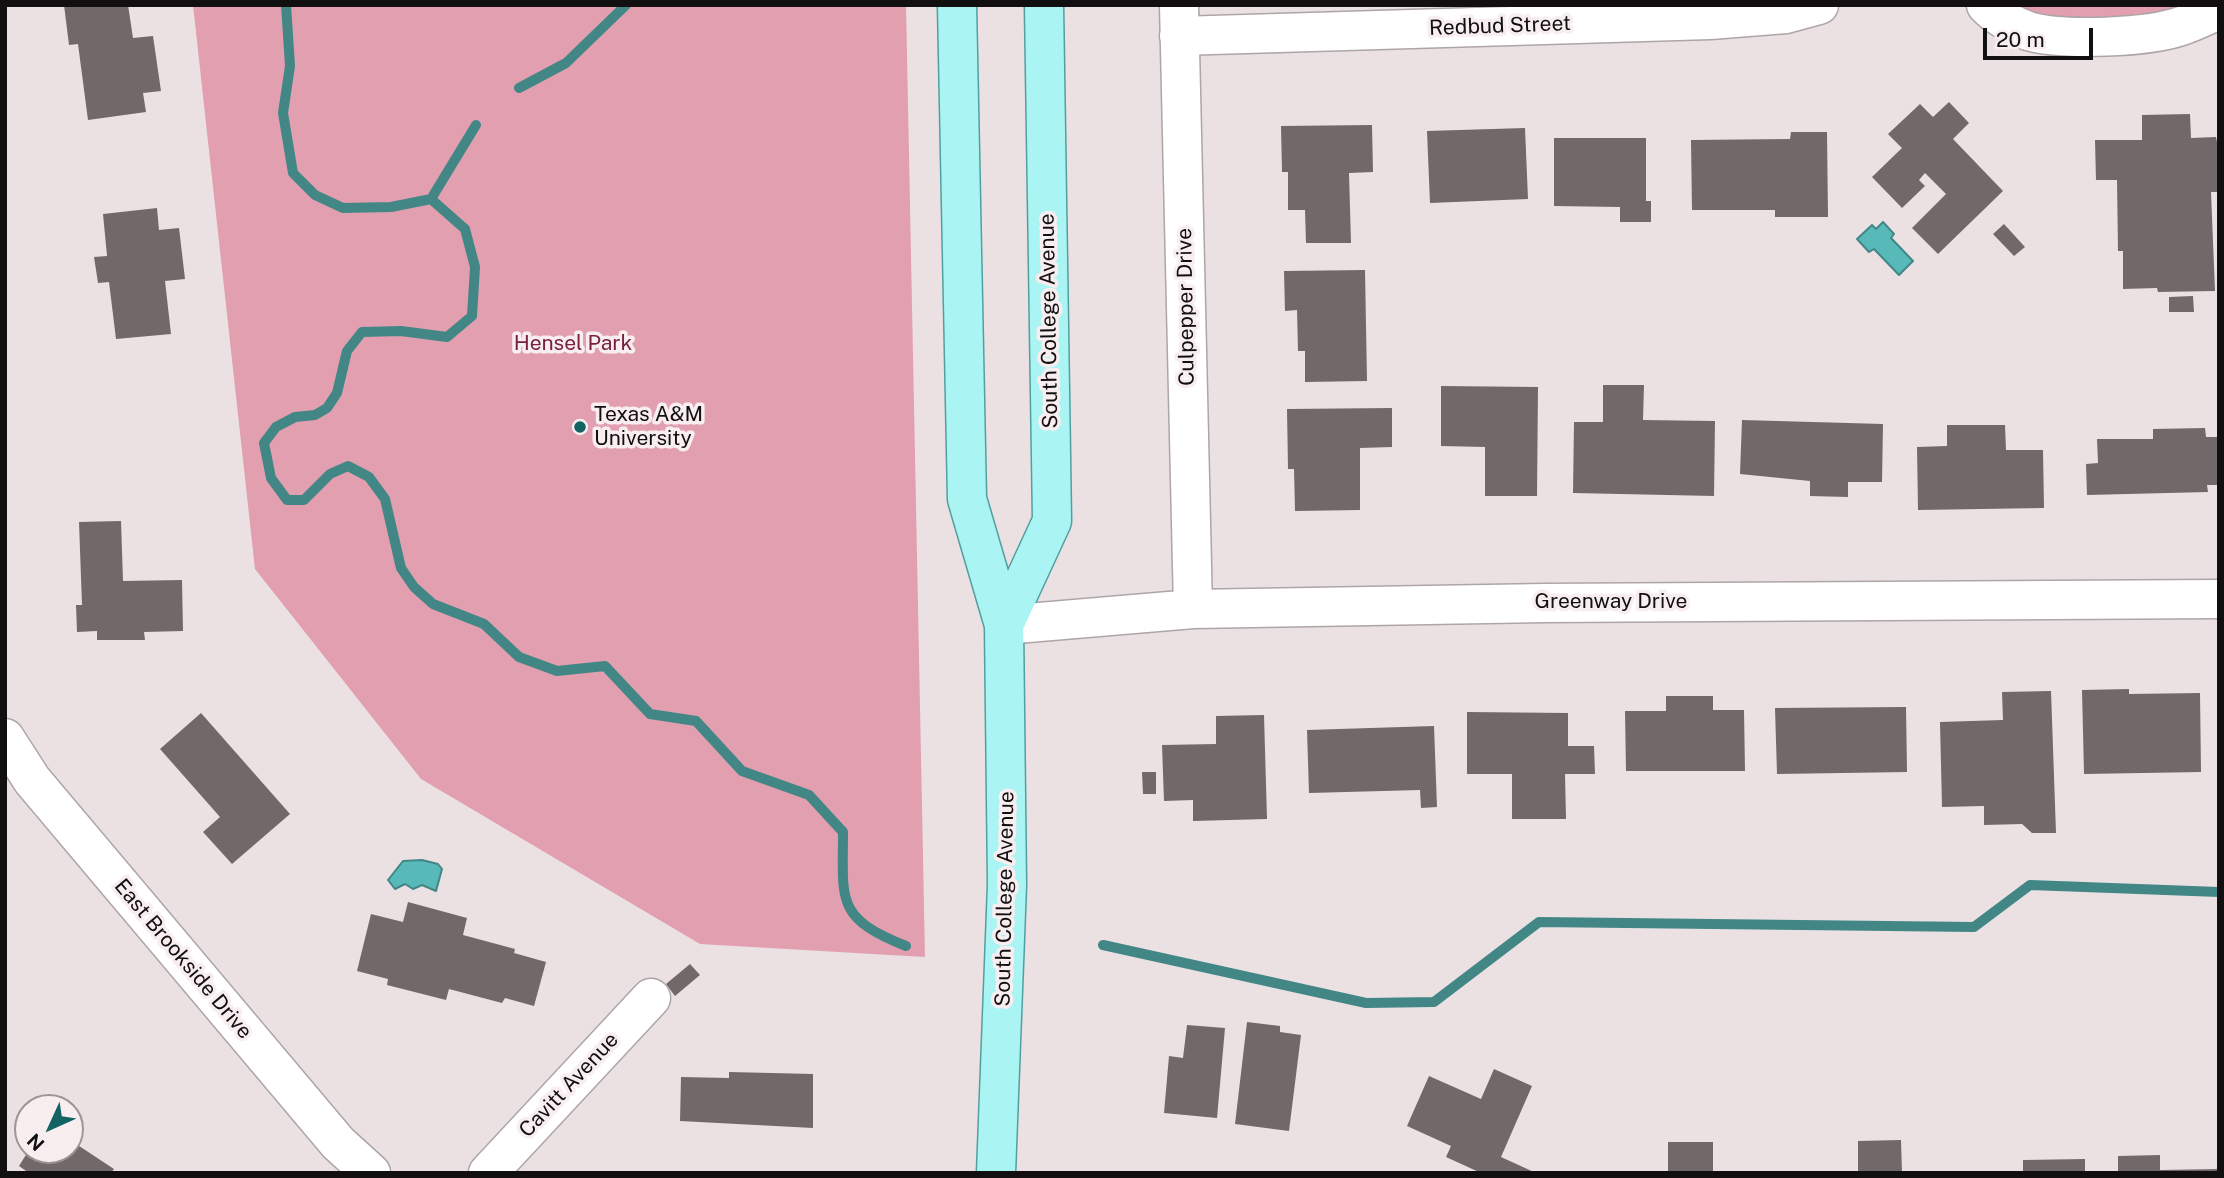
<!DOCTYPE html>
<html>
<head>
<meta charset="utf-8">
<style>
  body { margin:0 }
  #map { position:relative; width:2224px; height:1178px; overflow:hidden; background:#ebe1e3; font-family:"Public Sans",sans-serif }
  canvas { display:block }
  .frame { position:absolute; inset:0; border:7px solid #120f10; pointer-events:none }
  .north { position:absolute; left:14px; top:1094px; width:70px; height:70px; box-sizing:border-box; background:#f8eef0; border:2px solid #9c9596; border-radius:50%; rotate:225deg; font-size:19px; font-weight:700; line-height:28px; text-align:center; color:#120f10 }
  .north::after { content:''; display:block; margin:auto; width:24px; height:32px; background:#136362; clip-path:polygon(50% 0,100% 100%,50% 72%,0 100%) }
  .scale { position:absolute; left:1983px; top:28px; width:110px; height:32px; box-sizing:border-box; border:4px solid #120f10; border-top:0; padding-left:9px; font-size:21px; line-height:24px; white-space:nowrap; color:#120f10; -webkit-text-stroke:5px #f8eef0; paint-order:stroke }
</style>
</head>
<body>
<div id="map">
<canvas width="2224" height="1178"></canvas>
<div class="frame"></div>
<div class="north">N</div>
<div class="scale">20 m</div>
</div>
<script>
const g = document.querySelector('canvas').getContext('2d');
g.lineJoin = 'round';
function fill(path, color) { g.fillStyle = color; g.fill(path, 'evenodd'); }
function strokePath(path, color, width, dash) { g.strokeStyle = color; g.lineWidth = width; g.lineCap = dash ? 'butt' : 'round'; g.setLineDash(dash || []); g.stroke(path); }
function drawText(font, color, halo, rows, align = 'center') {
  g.font = font + ' "Public Sans",sans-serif'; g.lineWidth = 7; g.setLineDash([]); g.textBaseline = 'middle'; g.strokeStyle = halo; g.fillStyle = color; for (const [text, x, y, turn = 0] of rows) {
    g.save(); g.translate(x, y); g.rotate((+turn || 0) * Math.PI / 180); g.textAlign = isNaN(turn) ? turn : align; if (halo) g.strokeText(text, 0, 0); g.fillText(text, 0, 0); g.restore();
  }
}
fill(new Path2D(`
  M 193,5 L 906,5 L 925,957 L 700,944 L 421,779 L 255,569 Z
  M 2012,5 L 2200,5 C 2157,22 2052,28 2012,5 Z`), '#e19faf');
const water = new Path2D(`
  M 1883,222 L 1894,234 L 1891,238 L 1913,261 L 1899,275 L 1874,249 L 1869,252 L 1857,239 L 1872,225 L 1876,229 Z
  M 422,860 L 438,864 L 442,869 L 436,891 L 422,885 L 413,889 L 405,884 L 395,889 L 388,880 L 403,861 Z`);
fill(water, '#57bab9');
strokePath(water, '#428786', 2);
strokePath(new Path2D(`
  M 286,5 L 290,66 L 283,113 L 293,173 L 315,195 L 343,208 L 391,207 L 431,199 L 465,229 L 475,267 L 472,316 L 447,337 L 401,331 L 362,332 L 347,351 L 337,393 L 327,408 L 315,415 L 295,417 L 276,427 L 264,443 L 271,478 L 287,500 L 304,500 L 330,474 L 348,466 L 369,477 L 385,499 L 401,568 L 414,587 L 433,604 L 484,624 L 519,657 L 557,671 L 605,666 L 650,714 L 696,721 L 742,771 L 809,795 L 843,832 C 843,900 835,918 906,946
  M 519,88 L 566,63 L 626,5
  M 431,199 L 476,125
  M 1103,945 L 1366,1003 L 1434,1002 L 1539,922 L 1974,927 L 2030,885 L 2219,892`), '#428786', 10);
fill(new Path2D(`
  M 64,5 L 128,5 L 133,38 L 153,36 L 161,91 L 143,93 L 146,112 L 88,120 L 78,44 L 69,45 Z
  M 1949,102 L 1969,123 L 1953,139 L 2003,191 L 1938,254 L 1912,228 L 1946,194 L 1925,173 L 1919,180 L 1925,186 L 1902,208 L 1872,177 L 1902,148 L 1888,134 L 1920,104 L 1933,117 Z
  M 2190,114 L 2191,138 L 2216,137 L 2219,152 L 2219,192 L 2211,192 L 2215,291 L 2158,292 L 2157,288 L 2123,289 L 2123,251 L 2118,251 L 2117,180 L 2096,180 L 2095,140 L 2142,140 L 2142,115 Z
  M 1372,125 L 1373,172 L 1349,173 L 1351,243 L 1306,243 L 1305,210 L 1288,210 L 1288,172 L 1282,172 L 1281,126 Z
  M 1525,128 L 1528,199 L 1430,203 L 1427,131 Z
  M 1791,132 L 1827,132 L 1828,217 L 1775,217 L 1775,210 L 1692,210 L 1691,140 L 1790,139 Z
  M 1554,138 L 1646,138 L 1646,201 L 1651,201 L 1651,222 L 1620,222 L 1620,207 L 1554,206 Z
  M 157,208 L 159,230 L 179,228 L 185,279 L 165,281 L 171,334 L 116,339 L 109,282 L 98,283 L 94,257 L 107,256 L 103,214 Z
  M 2004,224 L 2025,247 L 2014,256 L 1993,234 Z
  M 1365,270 L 1367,381 L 1305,382 L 1305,351 L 1298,351 L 1297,310 L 1285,311 L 1284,271 Z
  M 2193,296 L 2194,312 L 2169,312 L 2169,297 Z
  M 1603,385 L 1644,385 L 1643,420 L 1715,421 L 1714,496 L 1573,493 L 1574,422 L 1603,422 Z
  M 1441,386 L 1538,387 L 1537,496 L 1485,496 L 1485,447 L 1441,446 Z
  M 1392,408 L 1392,447 L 1360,448 L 1360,510 L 1295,511 L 1294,469 L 1288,469 L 1287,409 Z
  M 1742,420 L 1883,424 L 1882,482 L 1848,482 L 1848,497 L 1810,496 L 1810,481 L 1740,474 Z
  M 1947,425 L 2005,425 L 2006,450 L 2043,450 L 2044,508 L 1918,510 L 1917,447 L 1947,446 Z
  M 2205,428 L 2206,437 L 2219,437 L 2219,485 L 2207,485 L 2208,492 L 2087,495 L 2086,464 L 2098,463 L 2097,439 L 2153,439 L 2153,429 Z
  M 121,521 L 123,581 L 182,580 L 183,631 L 144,632 L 145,640 L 97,640 L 97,631 L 77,632 L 76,605 L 82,605 L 79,522 Z
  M 2129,689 L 2129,694 L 2200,693 L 2201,772 L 2084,774 L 2082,690 Z
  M 2051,691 L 2056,833 L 2032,833 L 2022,824 L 1984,825 L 1984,806 L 1942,807 L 1940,722 L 2003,720 L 2002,692 Z
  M 1666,696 L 1713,696 L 1713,710 L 1744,710 L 1745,771 L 1626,771 L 1625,711 L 1666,711 Z
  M 1906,707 L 1907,772 L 1777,774 L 1775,708 Z
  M 1467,712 L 1568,713 L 1568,746 L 1594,746 L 1595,774 L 1565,774 L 1566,819 L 1512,819 L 1512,774 L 1467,774 Z
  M 201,713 L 290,814 L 232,864 L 203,832 L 220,817 L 160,749 Z
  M 1264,715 L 1267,819 L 1193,821 L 1193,800 L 1164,801 L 1162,745 L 1216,744 L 1216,716 Z
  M 1434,726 L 1437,807 L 1421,808 L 1420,790 L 1309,793 L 1307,730 Z
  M 1142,772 L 1156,772 L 1156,794 L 1143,794 Z
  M 408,902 L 467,918 L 463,935 L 515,949 L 514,953 L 546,962 L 534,1006 L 505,998 L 502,1003 L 449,989 L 446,1000 L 387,985 L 388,979 L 357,971 L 371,914 L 403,922 Z
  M 690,964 L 700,975 L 675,996 L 666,984 Z
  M 1247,1022 L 1280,1026 L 1280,1032 L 1301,1035 L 1289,1131 L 1235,1124 Z
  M 1187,1025 L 1225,1028 L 1217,1118 L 1164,1113 L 1169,1056 L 1183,1058 Z
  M 1494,1069 L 1532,1086 L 1501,1157 L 1536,1173 L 1481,1173 L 1446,1157 L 1451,1146 L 1407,1126 L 1429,1076 L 1481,1099 Z
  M 729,1072 L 813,1074 L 813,1128 L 680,1121 L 681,1077 L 729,1078 Z
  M 70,1140 L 114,1169 L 111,1173 L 29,1173 L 19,1166 L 29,1150 L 70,1150 Z
  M 1901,1140 L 1902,1173 L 1858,1173 L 1858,1141 Z
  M 1668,1142 L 1713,1142 L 1713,1173 L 1668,1173 Z
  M 2160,1155 L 2160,1170 L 2219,1169 L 2219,1173 L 2118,1173 L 2118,1156 Z
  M 2085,1159 L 2085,1173 L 2023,1173 L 2023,1160 Z`), '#71686a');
const minor = new Path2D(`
  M 1179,5 L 1193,609
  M 1986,5 C 1996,16 2014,26 2028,31 C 2062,41 2150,38 2184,25 C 2196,21 2207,15 2219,10
  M 1179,36 L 1710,20 L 1786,14 L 1819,5
  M 1004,625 L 1193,609 L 1545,603 L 2219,599
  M 5,738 L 32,780 L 338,1143 L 371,1173
  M 488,1173 L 651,998`);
const major = new Path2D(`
  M 957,5 L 967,499 L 1004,625 L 1007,885 L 996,1173
  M 1004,625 L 1052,521 L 1044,5`);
strokePath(minor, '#aea5a7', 41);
strokePath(major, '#519f9f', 41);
strokePath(minor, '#fff', 38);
strokePath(major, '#abf4f4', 38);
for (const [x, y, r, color] of [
  [580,427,7,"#136362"]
]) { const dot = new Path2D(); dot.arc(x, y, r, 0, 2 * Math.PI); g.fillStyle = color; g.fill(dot); strokePath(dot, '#f8eef0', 2.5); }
drawText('21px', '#120f10', '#f8eef0', [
  ["Redbud Street",1500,26,-2],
  ["Culpepper Drive",1186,307,-91],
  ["South College Avenue",1049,321,-91],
  ["Greenway Drive",1611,602],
  ["South College Avenue",1005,899,-89],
  ["East Brookside Drive",183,959,50],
  ["Cavitt Avenue",569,1085,-47]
]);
drawText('21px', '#772040', '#f8eef0', [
  ["Hensel Park",573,344]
]);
drawText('21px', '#120f10', '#f8eef0', [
  ["Texas A&M",594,415],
  ["University",594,439]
], 'left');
</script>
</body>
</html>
